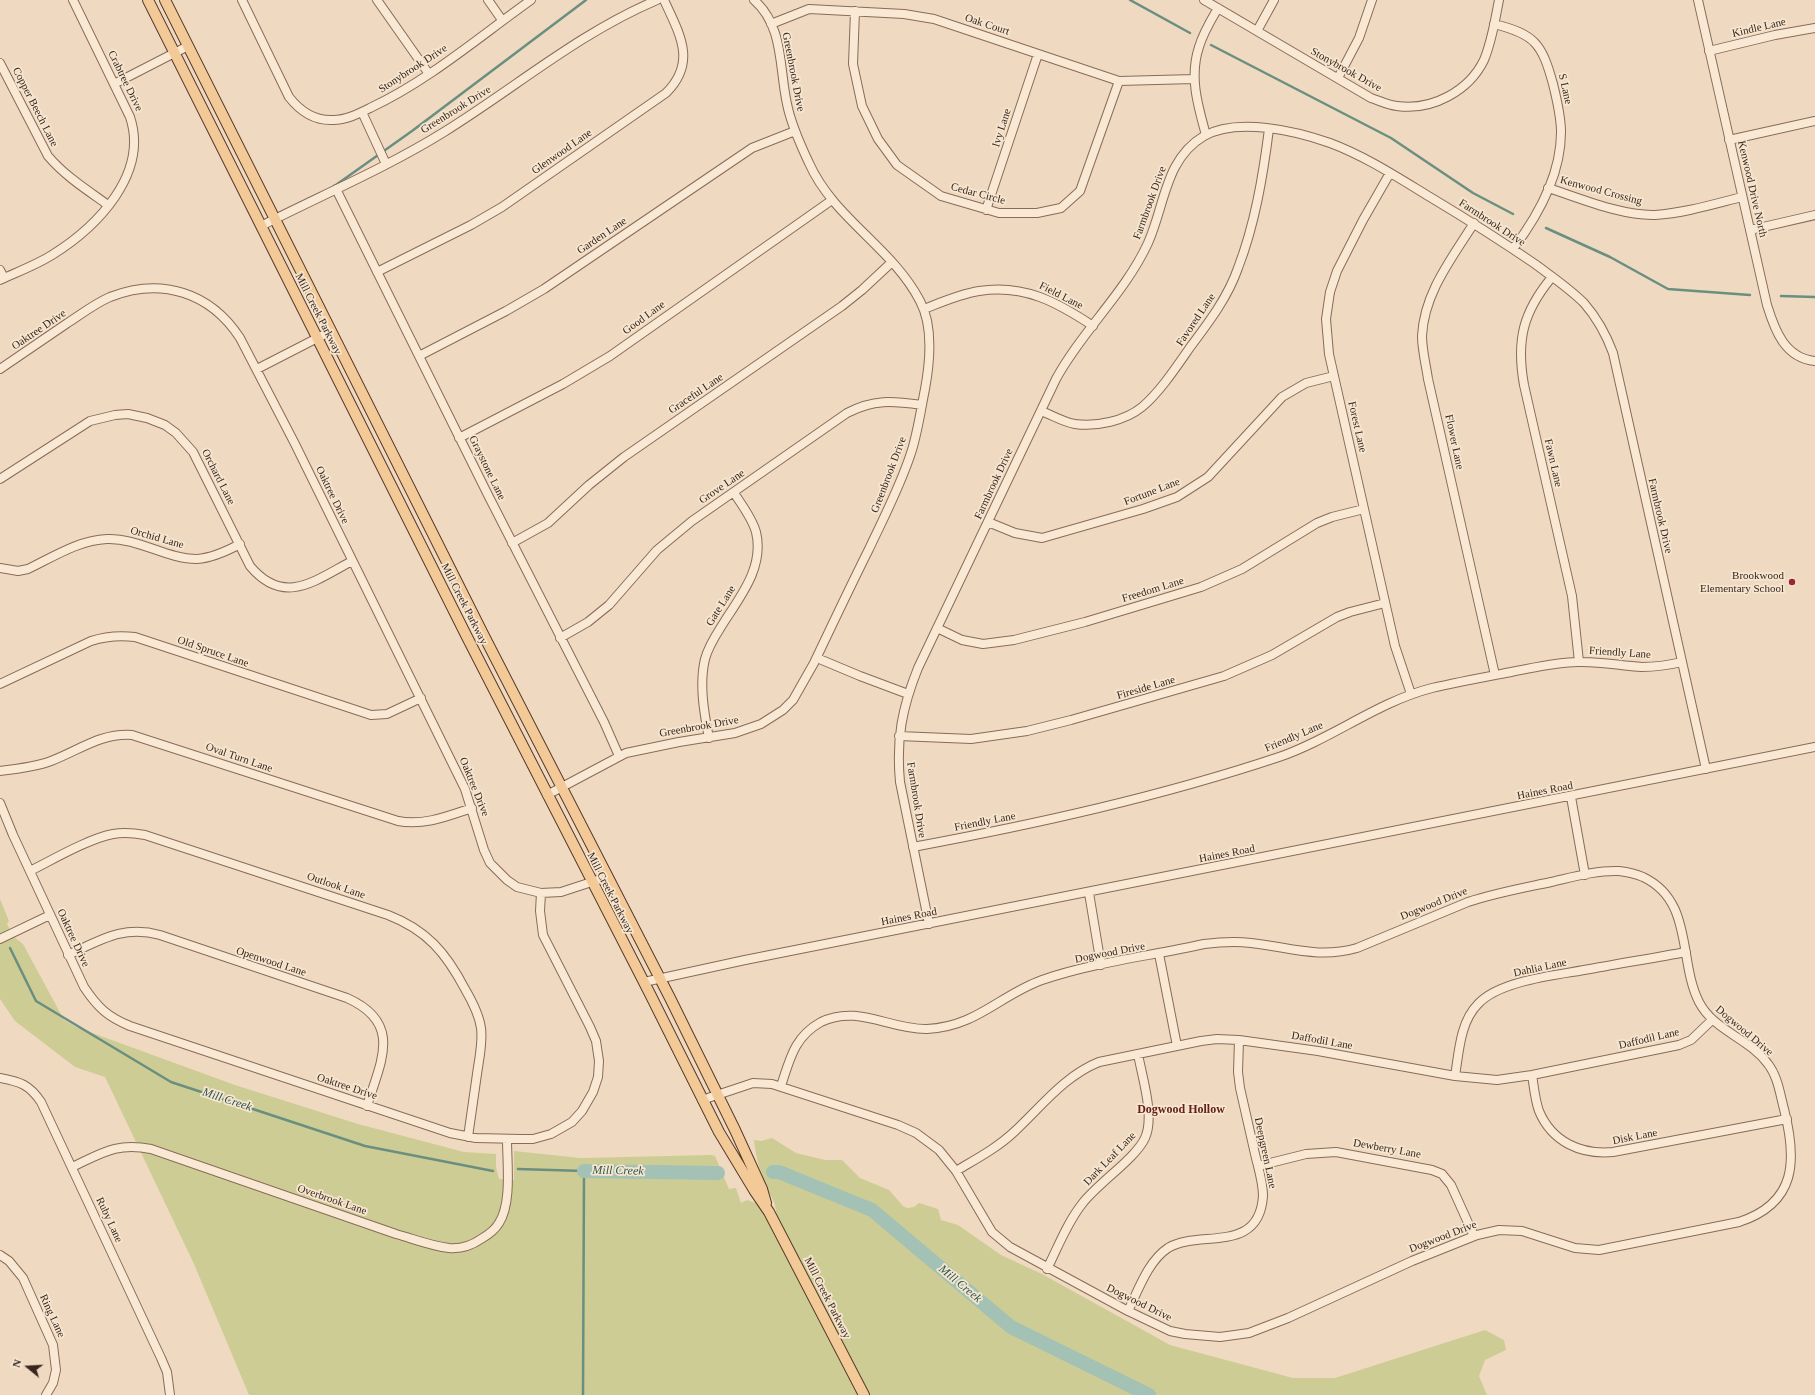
<!DOCTYPE html>
<html>
<head>
<meta charset="utf-8">
<style>
  body { margin:0 }
  #map { position:relative; width:1815px; height:1395px; overflow:hidden; background:#efdac1; font-family:"Times New Roman",serif }
  canvas { display:block }
  .north { position:absolute; left:8px; top:1347px; width:40px; height:40px; -webkit-text-stroke:3px #f6e6d0; paint-order:stroke; rotate:288deg; font-size:11px; font-weight:700; line-height:16px; text-align:center; color:#38261d }
  .north::after { content:''; display:block; margin:auto; width:14px; height:18px; background:#38261d; clip-path:polygon(50% 0,100% 100%,50% 72%,0 100%) }
</style>
</head>
<body>
<div id="map">
<canvas width="1815" height="1395"></canvas>
<div class="north">N</div>
</div>
<script>
const g = document.querySelector('canvas').getContext('2d');
g.lineJoin = 'round';
function fill(path, color) { g.fillStyle = color; g.fill(path, 'evenodd'); }
function strokePath(path, color, width, dash) { g.strokeStyle = color; g.lineWidth = width; g.lineCap = dash ? 'butt' : 'round'; g.setLineDash(dash || []); g.stroke(path); }
function drawText(font, color, halo, rows, align = 'center') {
  g.font = font + ' "Times New Roman",serif'; g.lineWidth = 3.5; g.setLineDash([]); g.textBaseline = 'middle'; g.strokeStyle = halo; g.fillStyle = color; for (const [text, x, y, turn = 0] of rows) {
    g.save(); g.translate(x, y); g.rotate((+turn || 0) * Math.PI / 180); g.textAlign = isNaN(turn) ? turn : align; if (halo) g.strokeText(text, 0, 0); g.fillText(text, 0, 0); g.restore();
  }
}
fill(new Path2D(`
  M 0,899 L 9,921 L 7,924 L 14,937 L 23,944 L 64,1020 L 76,1027 L 235,1085 L 358,1124 L 464,1152 L 496,1154 L 496,1167 L 499,1179 L 514,1180 L 514,1151 L 580,1158 L 711,1155 L 715,1156 L 729,1189 L 736,1188 L 741,1203 L 747,1200 L 756,1203 L 776,1220 C 777,1200 772,1201 765,1184 C 759,1169 756,1156 754,1140 L 761,1141 L 772,1138 L 796,1153 L 825,1160 L 842,1160 L 860,1178 L 889,1190 L 903,1206 L 907,1208 L 914,1207 L 919,1203 L 938,1209 L 941,1220 L 958,1225 L 1001,1255 L 1042,1274 L 1170,1345 L 1293,1378 L 1335,1378 L 1485,1330 L 1504,1340 L 1506,1350 L 1485,1360 L 1479,1376 L 1487,1395 L 249,1395 L 194,1264 L 105,1077 L 75,1067 L 15,1021 L 0,999 Z`), '#cdcc94');
strokePath(new Path2D(`
  M 1130,0 L 1190,33
  M 1211,45 L 1391,138 L 1473,193 L 1513,214
  M 333,187 L 412,131 L 586,0
  M 1546,228 L 1610,257 L 1668,289 L 1750,295
  M 1781,296 L 1815,297
  M 10,948 L 36,1001 L 171,1082 L 365,1146 L 493,1171
  M 518,1169 L 584,1171 L 583,1395`), '#6a8f81', 2.5);
strokePath(new Path2D(`
  M 584,1171 L 718,1173
  M 773,1172 L 779,1172 L 872,1210 L 1011,1327 L 1149,1395`), '#a3c1b4', 14);
const minor = new Path2D(`
  M 242,0 L 289,97 C 300,111 314,121 333,120 C 346,120 358,114 370,108 C 428,81 479,37 531,0
  M 377,0 L 429,74
  M 488,0 L 502,20
  M 1204,0 L 1371,98 C 1380,101 1388,105 1397,106 C 1432,111 1469,91 1484,60 C 1492,41 1495,20 1499,0
  M 1698,0 L 1767,305 C 1775,331 1785,358 1815,361
  M 855,11 L 853,64 L 862,106 L 878,139 L 897,165 L 941,196 L 999,213 L 1037,213 L 1061,208 L 1080,191 L 1119,81
  M 771,24 L 809,9 L 904,14 L 934,19 L 1119,81 L 1194,79
  M 1494,24 C 1535,34 1542,44 1553,84 C 1557,100 1561,116 1561,132 C 1561,175 1538,216 1513,249
  M 1257,31 L 1274,0
  M 1709,51 L 1775,35 L 1815,28
  M 0,63 L 48,156 C 65,176 87,190 108,205
  M 1338,78 L 1359,38 L 1372,0
  M 114,84 L 188,46
  M 362,112 L 386,164
  M 1206,135 C 1198,106 1189,77 1199,47 C 1203,33 1211,20 1218,8
  M 1729,140 L 1815,121
  M 1390,173 L 1363,220 L 1337,271 L 1330,292 L 1326,319 L 1329,354 L 1395,646 L 1411,694
  M 1548,188 C 1580,198 1621,216 1655,215 C 1685,213 1714,204 1742,197
  M 336,189 L 488,495 L 604,722 L 619,756
  M 986,210 L 1038,54
  M 1474,223 C 1452,258 1424,293 1422,336 C 1422,350 1426,365 1428,379 L 1495,675
  M 261,226 C 322,195 386,168 444,132 C 515,88 579,33 657,0
  M 1750,230 L 1815,215
  M 0,270 L 4,278
  M 377,272 L 471,225 L 502,207 L 666,93 C 697,62 680,35 664,0
  M 1552,277 C 1523,312 1516,340 1524,385 L 1572,596 L 1579,662
  M 0,280 C 17,272 36,265 52,255 C 97,227 149,174 130,117 L 73,0
  M 924,309 C 942,302 960,294 979,291 C 1024,284 1057,302 1093,326
  M 419,356 L 506,311 L 544,289 L 752,148 L 795,131
  M 0,369 C 22,354 44,339 66,324 C 80,315 94,304 110,297 C 161,277 210,292 240,338 L 295,444 L 465,789 L 484,850 L 490,863 L 507,880 L 517,887 L 541,893 L 561,892 L 607,877
  M 257,369 L 331,331
  M 1041,411 C 1052,415 1063,422 1075,424 C 1096,427 1125,421 1142,407 C 1160,392 1177,366 1191,346 C 1209,322 1228,297 1238,268 C 1255,224 1263,176 1269,129
  M 459,438 L 563,384 L 610,356 L 832,200
  M 0,479 L 90,421 L 115,415 L 128,414 L 147,418 L 165,425 L 176,433 L 193,452 L 250,566 C 284,607 316,580 352,561
  M 988,522 L 1015,533 L 1042,538 L 1143,509 L 1177,497 L 1208,477 L 1282,397 L 1306,383 L 1334,376
  M 512,543 L 548,523 L 589,485 L 624,457 L 842,306 L 862,290 L 892,262
  M 0,568 L 18,571 L 28,569 C 53,557 79,540 107,539 C 139,538 166,559 197,559 C 212,558 227,551 240,544
  M 937,628 L 962,640 L 983,644 L 1014,640 L 1085,622 L 1201,587 L 1242,569 L 1317,523 L 1332,517 L 1364,509
  M 560,638 L 588,622 L 609,605 L 657,550 L 692,521 L 847,413 C 874,399 892,401 922,405
  M 817,658 L 860,676 L 908,694
  M 0,684 L 91,641 C 106,636 119,635 135,637 L 371,715 L 387,714 L 421,698
  M 899,736 L 971,739 L 1027,731 L 1071,720 L 1224,676 L 1272,655 L 1337,617 L 1350,612 L 1385,603
  M 709,738 C 704,713 699,684 705,659 C 709,644 718,632 726,619 C 743,593 764,565 756,532 C 752,518 742,505 734,493
  M 0,771 C 17,769 35,767 51,761 C 80,750 100,733 132,735 L 398,821 C 424,826 448,816 472,808
  M 547,795 L 626,753 L 679,742 L 735,733 L 761,724 L 783,710 L 793,700 L 814,663 C 832,625 850,587 869,549 C 884,517 901,485 912,450 C 918,430 921,409 925,389 C 930,362 933,325 920,301 C 892,247 834,219 809,163 C 800,144 791,124 787,104 C 779,68 784,26 754,0
  M 1571,797 L 1585,875
  M 0,803 L 13,835 L 84,987 C 98,1008 108,1017 130,1026 L 450,1133 L 476,1138 L 521,1139 L 533,1139 L 551,1134 L 572,1122 L 582,1111 L 593,1092 L 598,1077 L 599,1061 L 596,1041 L 590,1027 L 543,935 L 540,911 L 541,893
  M 913,847 C 1036,824 1159,797 1279,757 C 1332,739 1377,702 1432,688 C 1458,682 1485,677 1511,672 C 1533,668 1556,662 1578,662 C 1600,661 1621,666 1642,667 C 1656,667 1669,665 1682,662
  M 30,871 C 52,860 90,838 113,834 C 124,832 134,833 145,835 L 388,915 C 427,930 446,953 465,989 C 472,1001 479,1014 481,1028 C 483,1043 479,1059 477,1074 C 474,1095 471,1116 468,1137
  M 1089,893 L 1101,965
  M 929,924 L 900,782 C 896,739 902,708 918,668 L 1056,379 C 1082,331 1125,293 1148,243 C 1165,205 1165,159 1204,136 C 1237,117 1296,131 1330,143 C 1365,156 1397,177 1430,197 C 1465,218 1500,240 1535,264 C 1551,276 1569,288 1584,303 C 1597,318 1606,334 1613,353 L 1706,769
  M 0,939 L 50,915
  M 1159,954 L 1177,1046
  M 68,955 C 101,940 123,925 160,935 L 347,998 C 403,1023 381,1061 367,1106
  M 644,982 L 745,960 L 1815,747
  M 1532,1075 C 1534,1087 1535,1100 1539,1111 C 1552,1142 1581,1155 1613,1152 L 1787,1119
  M 1455,1076 C 1459,1052 1460,1022 1478,1004 C 1500,980 1558,975 1590,969 C 1622,963 1654,958 1686,952
  M 0,1078 C 20,1082 29,1084 41,1102 L 161,1358 L 167,1372 L 170,1395
  M 702,1100 L 753,1083 L 772,1084 L 898,1125 L 916,1133 L 939,1150 L 956,1171 L 992,1232 L 1010,1247 L 1128,1311 L 1170,1331 L 1185,1334 L 1220,1337 L 1249,1333 L 1288,1318 L 1412,1261 L 1477,1235 L 1499,1230 L 1522,1231 L 1575,1248 L 1599,1250 L 1739,1222 C 1797,1203 1797,1160 1784,1109 C 1780,1094 1778,1077 1768,1064 C 1749,1038 1714,1031 1699,1002 C 1678,961 1694,901 1643,877 C 1636,874 1627,872 1619,871 C 1597,870 1573,877 1551,882 C 1523,888 1495,893 1468,902 L 1357,948 C 1318,959 1289,947 1251,943 C 1235,941 1220,942 1204,944 C 1151,956 1094,962 1042,980 C 1000,995 976,1027 927,1029 C 890,1030 858,1004 821,1022 C 794,1037 790,1059 781,1086
  M 1258,1166 L 1306,1154 L 1336,1152 L 1432,1170 L 1442,1174 L 1451,1185 L 1474,1236
  M 72,1167 C 102,1153 117,1142 151,1149 L 396,1234 C 414,1239 431,1246 449,1248 C 461,1249 471,1246 481,1239 C 488,1235 495,1230 499,1223 C 512,1203 507,1163 507,1139
  M 956,1171 C 976,1159 997,1148 1014,1132 C 1041,1107 1064,1076 1099,1062 L 1201,1041 L 1217,1039 L 1239,1040 L 1318,1051 L 1455,1076 L 1497,1080 L 1532,1075 L 1679,1045 L 1691,1040 L 1712,1020
  M 0,1255 L 9,1261 L 23,1278 L 53,1345 L 56,1370 L 53,1383 L 46,1395
  M 1047,1269 C 1058,1247 1067,1223 1082,1204 C 1097,1184 1136,1158 1145,1138 C 1155,1116 1142,1077 1138,1054
  M 1128,1311 C 1138,1291 1148,1261 1168,1248 C 1199,1229 1259,1255 1263,1196 C 1263,1182 1258,1167 1255,1154 C 1250,1132 1245,1110 1240,1088 L 1238,1072 L 1239,1040`);
const major = new Path2D(`
  M 148,0 L 467,637 L 649,992 L 719,1132 L 754,1190 L 769,1212 L 864,1395
  M 165,0 L 483,634 L 670,998 L 735,1130 L 762,1189 L 766,1203`);
strokePath(minor, '#886b58', 10);
strokePath(major, '#563a2c', 12);
strokePath(minor, '#f9e9d4', 8);
strokePath(major, '#f3ca97', 10);
for (const [x, y, r, color] of [
  [1792,582,4,"#982737"]
]) { const dot = new Path2D(); dot.arc(x, y, r, 0, 2 * Math.PI); g.fillStyle = color; g.fill(dot); strokePath(dot, '#f6e6d0', 1.5); }
drawText('11px', '#38261d', '#f6e6d0', [
  ["Oak Court",987,25,18],
  ["Kindle Lane",1759,28,-13],
  ["Stonybrook Drive",413,69,-33],
  ["Stonybrook Drive",1346,70,29],
  ["Greenbrook Drive",793,72,79],
  ["Crabtree Drive",125,81,64],
  ["S Lane",1565,89,77],
  ["Copper Beech Lane",35,107,63],
  ["Greenbrook Drive",456,110,-32],
  ["Ivy Lane",1002,128,-72],
  ["Glenwood Lane",562,152,-35],
  ["Kenwood Drive North",1752,189,77],
  ["Kenwood Crossing",1601,191,15],
  ["Cedar Circle",978,194,15],
  ["Farmbrook Drive",1150,203,-70],
  ["Farmbrook Drive",1492,223,33],
  ["Garden Lane",602,236,-34],
  ["Field Lane",1061,296,27],
  ["Mill Creek Parkway",318,314,63],
  ["Good Lane",644,318,-36],
  ["Favored Lane",1196,320,-56],
  ["Oaktree Drive",39,330,-34],
  ["Graceful Lane",696,394,-34],
  ["Forest Lane",1357,427,77],
  ["Flower Lane",1454,442,78],
  ["Fawn Lane",1553,463,77],
  ["Graystone Lane",487,468,64],
  ["Greenbrook Drive",889,475,-69],
  ["Orchard Lane",218,477,63],
  ["Farmbrook Drive",994,484,-65],
  ["Grove Lane",722,487,-34],
  ["Fortune Lane",1152,492,-21],
  ["Oaktree Drive",332,495,64],
  ["Farmbrook Drive",1660,516,77],
  ["Orchid Lane",157,538,16],
  ["Freedom Lane",1153,590,-17],
  ["Mill Creek Parkway",464,604,63],
  ["Gate Lane",721,606,-58],
  ["Old Spruce Lane",213,652,19],
  ["Friendly Lane",1620,653,4],
  ["Fireside Lane",1146,688,-16],
  ["Greenbrook Drive",699,727,-10],
  ["Friendly Lane",1294,737,-23],
  ["Oval Turn Lane",239,758,19],
  ["Oaktree Drive",474,787,68],
  ["Haines Road",1545,791,-11],
  ["Farmbrook Drive",916,800,81],
  ["Friendly Lane",985,822,-11],
  ["Haines Road",1227,854,-11],
  ["Outlook Lane",336,886,19],
  ["Mill Creek Parkway",610,893,63],
  ["Dogwood Drive",1434,904,-22],
  ["Haines Road",909,917,-11],
  ["Oaktree Drive",73,938,65],
  ["Dogwood Drive",1110,953,-11],
  ["Openwood Lane",271,962,18],
  ["Dahlia Lane",1540,968,-12],
  ["Dogwood Drive",1744,1031,40],
  ["Daffodil Lane",1649,1039,-13],
  ["Daffodil Lane",1322,1041,10],
  ["Oaktree Drive",347,1087,18],
  ["Disk Lane",1635,1137,-11],
  ["Dewberry Lane",1387,1149,10],
  ["Deepgreen Lane",1265,1153,78],
  ["Dark Leaf Lane",1110,1159,-46],
  ["Overbrook Lane",332,1200,19],
  ["Ruby Lane",109,1220,65],
  ["Dogwood Drive",1443,1237,-21],
  ["Mill Creek Parkway",827,1298,63],
  ["Dogwood Drive",1139,1303,26],
  ["Ring Lane",52,1316,65]
]);
drawText('11px', '#38261d', '#f6e6d0', [
  ["Brookwood",1784,576],
  ["Elementary School",1784,589]
], 'right');
drawText('italic 12px', '#2c584f', '#f6e6d0', [
  ["Mill Creek",227,1100,18],
  ["Mill Creek",618,1171,1],
  ["Mill Creek",960,1284,40]
]);
drawText('bold 12px', '#65201b', '#f6e6d0', [
  ["Dogwood Hollow",1181,1110]
]);
</script>
</body>
</html>
